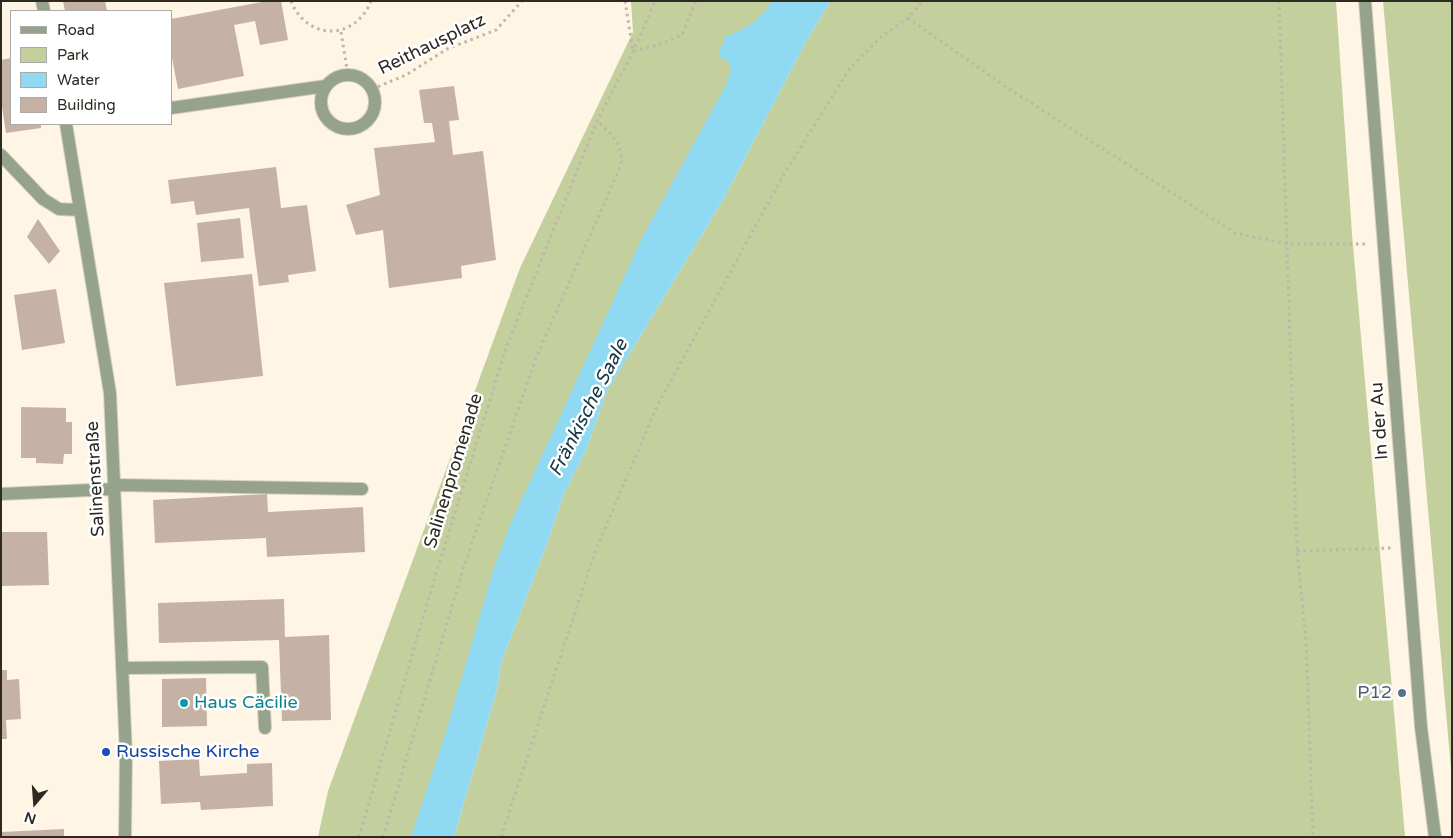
<!DOCTYPE html>
<html>
<head>
<meta charset="utf-8">
<style>
  body { margin:0 }
  #map { position:relative; width:1453px; height:838px; overflow:hidden; background:#fef5e5; font-family:"Varela Round",sans-serif }
  canvas { display:block }
  .frame { position:absolute; inset:0; border:2px solid #2e2a22; pointer-events:none }
  .legend { position:absolute; left:10px; top:10px; width:162px; height:115px; box-sizing:border-box; background:#fff; border:1px solid #abaaa7; margin:0; padding:6px 9px; list-style:none; font-size:15px; color:#2e2a22 }
  .legend li { display:flex; align-items:center; gap:10px; height:25px }
  .legend b { width:25px; border:1px solid #abaaa7 }
  .north { position:absolute; left:10px; top:778px; width:50px; height:50px; -webkit-text-stroke:4px #fff; paint-order:stroke; rotate:198deg; font-size:14px; font-weight:700; line-height:20px; text-align:center; color:#2e2a22 }
  .north::after { content:''; display:block; margin:auto; width:18px; height:22px; background:#2e2a22; clip-path:polygon(50% 0,100% 100%,50% 72%,0 100%) }
</style>
</head>
<body>
<div id="map">
<canvas width="1453" height="838"></canvas>
<div class="frame"></div>
<ul class="legend">
<li><b style="height:6px;background:#95a28c"></b>Road</li>
<li><b style="height:14px;background:#c4cf9e"></b>Park</li>
<li><b style="height:14px;background:#90d9f2"></b>Water</li>
<li><b style="height:14px;background:#c6b1a5"></b>Building</li>
</ul>
<div class="north">N</div>
</div>
<script>
const g = document.querySelector('canvas').getContext('2d');
g.lineJoin = 'round';
function fill(path, color) { g.fillStyle = color; g.fill(path, 'evenodd'); }
function strokePath(path, color, width, dash) { g.strokeStyle = color; g.lineWidth = width; g.lineCap = dash ? 'butt' : 'round'; g.setLineDash(dash || []); g.stroke(path); }
function drawText(font, color, halo, rows, align = 'center') {
  g.font = font + ' "Varela Round",sans-serif'; g.lineWidth = 5; g.setLineDash([]); g.textBaseline = 'middle'; g.strokeStyle = halo; g.fillStyle = color; for (const [text, x, y, turn = 0] of rows) {
    g.save(); g.translate(x, y); g.rotate((+turn || 0) * Math.PI / 180); g.textAlign = isNaN(turn) ? turn : align; if (halo) g.strokeText(text, 0, 0); g.fillText(text, 0, 0); g.restore();
  }
}
fill(new Path2D(`
  M 631,1 L 775,1 L 542,456 L 433,837 L 318,837 L 328,791 L 520,268 L 633,32 Z
  M 831,1 L 1336,1 L 1352,234 L 1405,837 L 454,837 L 496,693 L 502,660 L 547,544 L 563,496 L 587,448 L 607,391 L 723,200 L 808,38 Z
  M 1383,1 L 1452,1 L 1452,780 Z`), '#c4cf9e');
fill(new Path2D(`
  M 772,1 L 831,1 L 808,38 L 723,200 L 607,391 L 587,448 L 563,496 L 547,544 L 502,660 L 496,693 L 454,837 L 411,837 L 445,735 L 493,571 L 510,525 L 643,236 L 726,85 L 731,69 L 728,61 L 720,57 L 720,49 L 726,36 C 746,29 761,20 772,1 Z`), '#90d9f2');
fill(new Path2D(`
  M 63,1 L 105,1 L 107,11 L 65,11 Z
  M 267,1 L 281,1 L 288,40 L 260,45 L 255,21 L 234,25 L 244,76 L 178,89 L 171,53 L 171,19 Z
  M 11,58 L 11,124 L 41,124 L 41,128 L 6,133 L 1,100 L 1,60 Z
  M 454,86 L 459,120 L 449,121 L 453,155 L 483,151 L 496,260 L 461,266 L 462,278 L 389,288 L 383,230 L 356,235 L 346,205 L 380,195 L 374,148 L 435,142 L 432,123 L 424,123 L 419,90 Z
  M 276,167 L 281,208 L 307,205 L 316,271 L 288,275 L 289,282 L 259,286 L 249,208 L 196,215 L 194,201 L 171,204 L 168,180 Z
  M 240,218 L 244,258 L 201,262 L 197,223 Z
  M 38,219 L 60,251 L 49,264 L 27,237 Z
  M 252,274 L 263,376 L 176,386 L 164,283 Z
  M 56,289 L 65,343 L 22,350 L 14,295 Z
  M 21,407 L 66,408 L 66,422 L 72,422 L 72,454 L 64,454 L 63,464 L 36,463 L 36,458 L 21,458 Z
  M 267,494 L 268,512 L 363,507 L 365,552 L 267,557 L 266,538 L 155,543 L 153,500 Z
  M 1,532 L 47,532 L 49,585 L 1,586 Z
  M 284,599 L 285,637 L 329,635 L 331,720 L 282,721 L 279,640 L 159,643 L 158,603 Z
  M 1,670 L 7,670 L 7,680 L 19,679 L 21,719 L 6,720 L 7,739 L 1,739 Z
  M 206,678 L 207,726 L 162,727 L 162,679 Z
  M 199,759 L 200,776 L 247,773 L 247,764 L 272,763 L 273,806 L 201,810 L 200,802 L 161,804 L 159,761 Z
  M 64,829 L 64,837 L 1,837 L 1,832 Z`), '#c6b1a5');
const lane = new Path2D(`
  M 114,485 L 362,489
  M 1,494 L 114,489
  M 122,668 L 262,667 L 265,728`);
const street = new Path2D(`
  M 42,1 L 44,11
  M 1365,1 L 1421,727 L 1435,837
  M321 102a27 27 0 1 1 54 0a27 27 0 1 1-54 0Z
  M 171,108 L 326,86
  M 66,124 L 110,393 L 126,754 L 125,837
  M 1,155 L 43,199 L 59,209 L 79,210`);
strokePath(lane, '#d9d0c2', 14);
strokePath(street, '#d9d0c2', 14);
strokePath(new Path2D(`
  M 291,1 C 307,41 355,41 371,1
  M 625,1 L 633,51
  M 1279,1 L 1297,551 L 1306,640 L 1313,837
  M 908,18 L 1009,89 L 1235,233 L 1288,244 L 1367,244
  M 341,32 L 348,75
  M 634,51 L 662,44 L 682,35 L 696,1
  M 372,89 L 406,75 L 447,49 L 496,30 L 522,1
  M 1297,551 L 1391,548
  M 359,837 L 434,580 L 506,348 L 597,121 L 633,52 L 655,1
  M 383,837 L 465,563 L 536,358 L 621,165 C 622,143 613,135 597,121
  M 501,837 L 595,552 L 658,404 L 784,174 L 850,68 L 881,37 L 908,18 L 923,1`), '#beb6a9', 3, [2.5, 4]);
strokePath(lane, '#95a28c', 12);
strokePath(street, '#95a28c', 12);
for (const [x, y, r, color] of [
  [1402,693,5,"#5c6f8a"],
  [184,703,5,"#0f9aa8"],
  [106,752,5,"#1a4fb4"]
]) { const dot = new Path2D(); dot.arc(x, y, r, 0, 2 * Math.PI); g.fillStyle = color; g.fill(dot); strokePath(dot, '#fff', 2); }
drawText('18px', '#2e2a22', '#fff', [
  ["Reithausplatz",432,45,-26],
  ["In der Au",1380,421,-94],
  ["Salinenpromenade",454,471,-73],
  ["Salinenstraße",96,479,-93]
]);
drawText('18px', '#4e5e75', '#fff', [
  ["P12",1392,693]
], 'right');
drawText('18px', '#0d838f', '#fff', [
  ["Haus Cäcilie",194,703]
], 'left');
drawText('18px', '#164399', '#fff', [
  ["Russische Kirche",116,752]
], 'left');
drawText('italic 19px', '#143641', '#fff', [
  ["Fränkische Saale",589,408,-63]
]);
</script>
</body>
</html>
